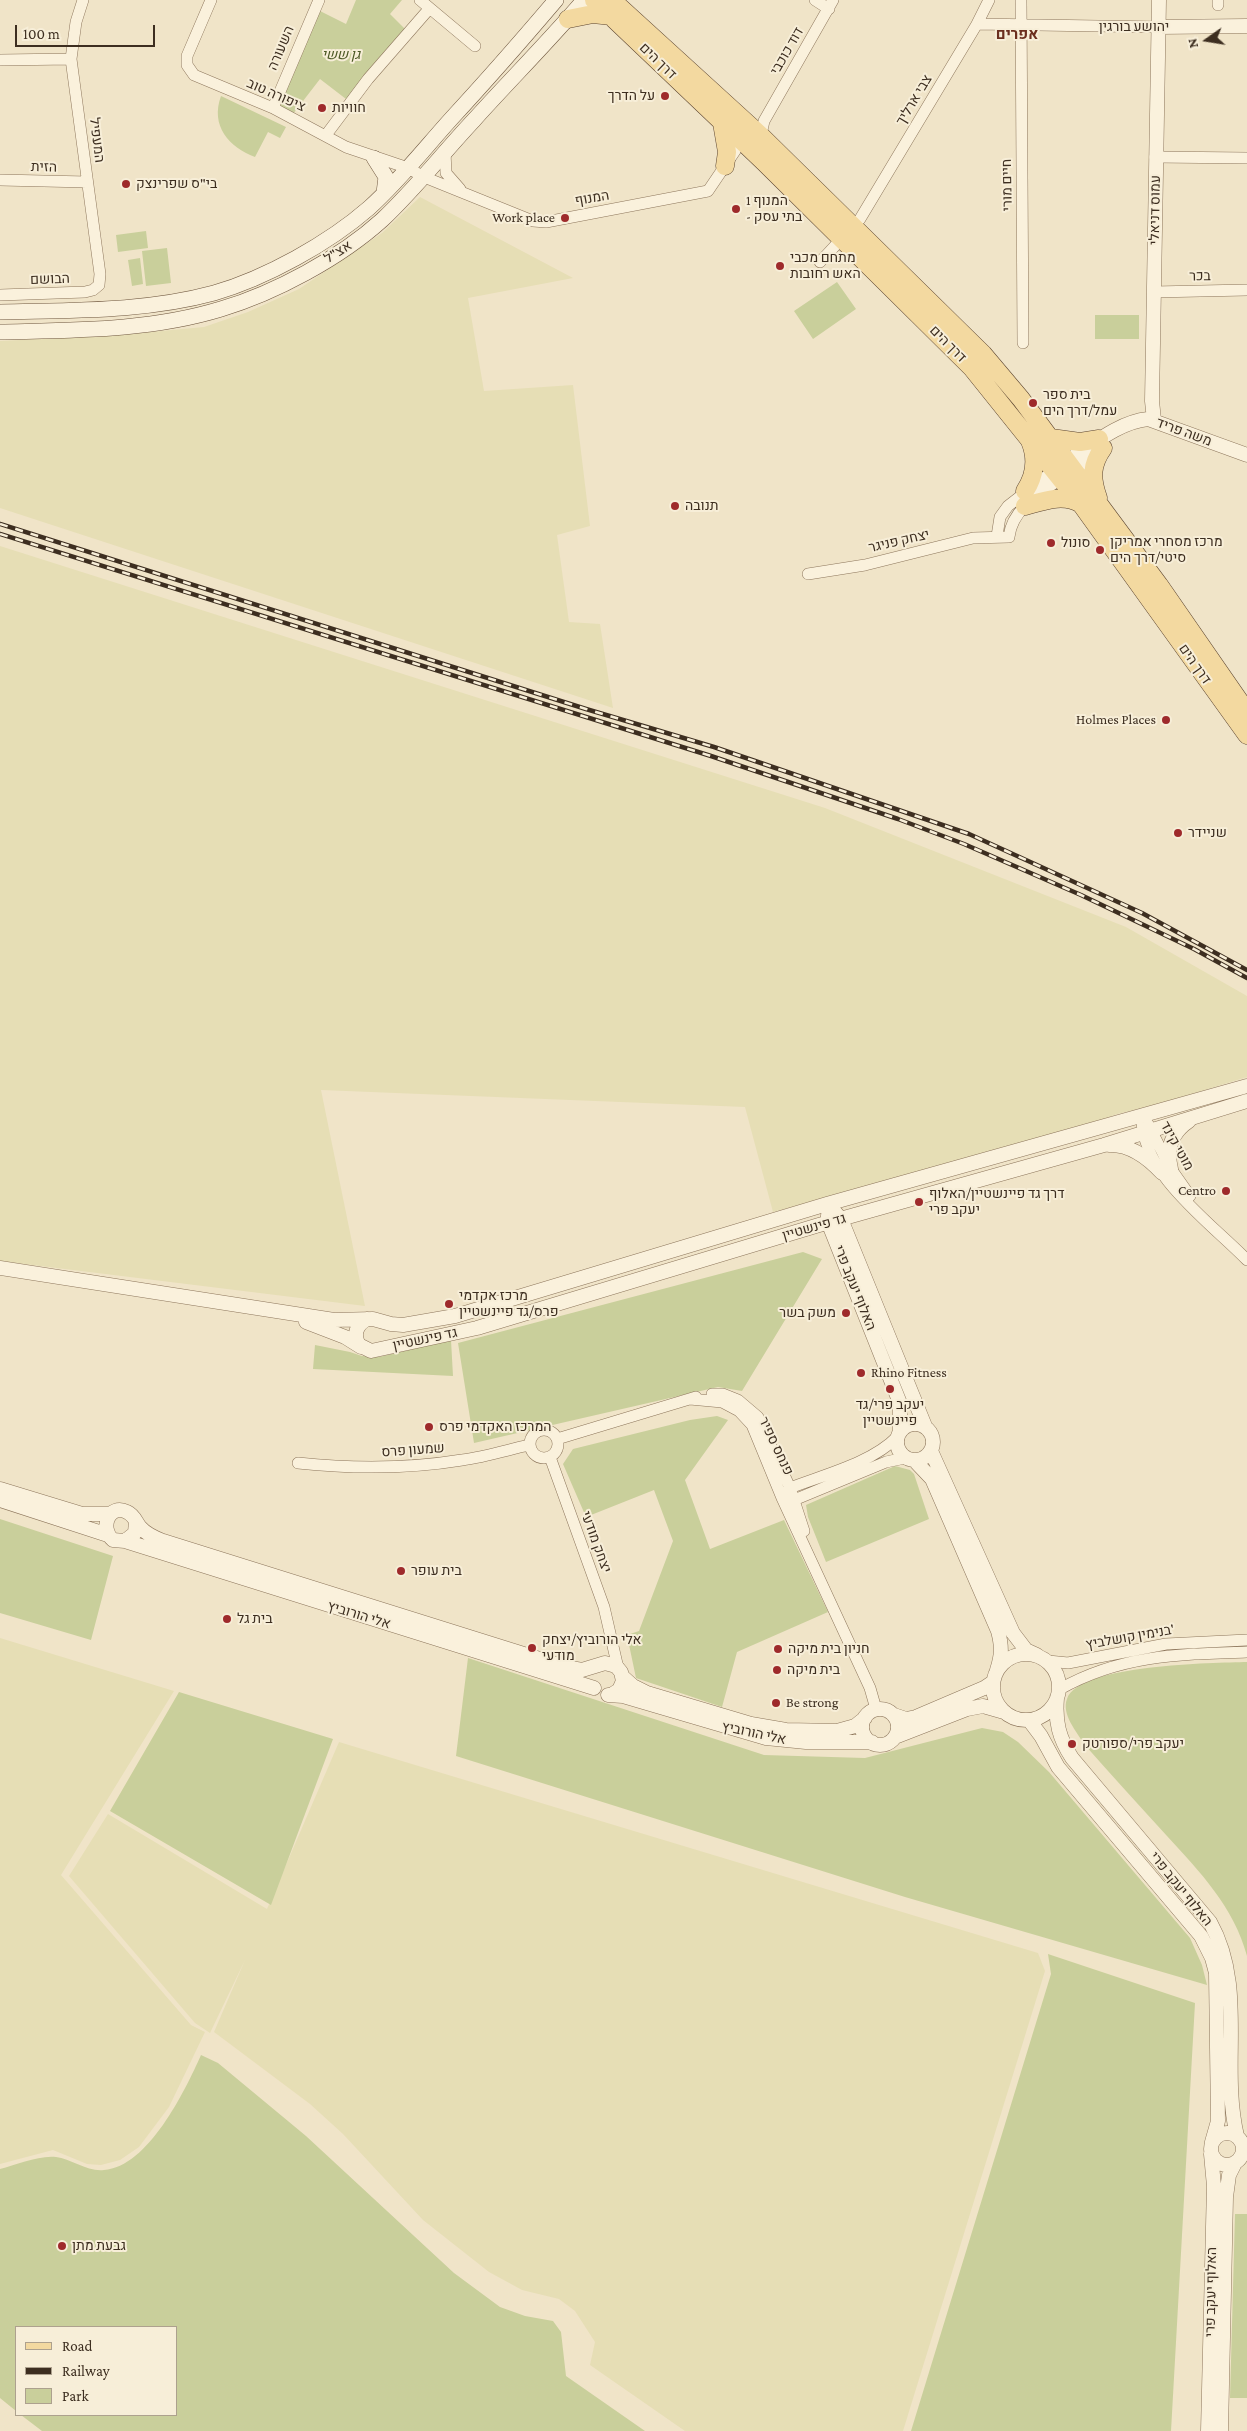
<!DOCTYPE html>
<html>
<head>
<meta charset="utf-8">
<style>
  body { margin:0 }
  #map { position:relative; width:1247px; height:2431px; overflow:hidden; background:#f0e4c8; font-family:"Crimson Pro",serif }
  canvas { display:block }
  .legend { position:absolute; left:15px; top:2326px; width:162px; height:90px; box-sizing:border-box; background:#f7eed8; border:1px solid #ada18e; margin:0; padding:6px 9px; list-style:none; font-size:15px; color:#3d2e20 }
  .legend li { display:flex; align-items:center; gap:10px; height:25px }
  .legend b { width:25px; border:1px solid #ada18e }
  .north { position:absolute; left:1182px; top:15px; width:50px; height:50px; -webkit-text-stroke:4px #f7eed8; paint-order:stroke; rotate:257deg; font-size:14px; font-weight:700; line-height:20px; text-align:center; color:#3d2e20 }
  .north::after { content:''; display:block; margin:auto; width:18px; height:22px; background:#3d2e20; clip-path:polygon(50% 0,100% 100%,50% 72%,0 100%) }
  .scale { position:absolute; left:15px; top:25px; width:140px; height:22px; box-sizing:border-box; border:2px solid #3d2e20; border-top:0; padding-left:6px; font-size:15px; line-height:18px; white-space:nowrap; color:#3d2e20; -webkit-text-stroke:4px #f7eed8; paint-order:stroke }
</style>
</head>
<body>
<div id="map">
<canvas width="1247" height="2431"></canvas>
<ul class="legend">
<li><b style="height:6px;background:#f3d9a0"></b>Road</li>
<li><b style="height:6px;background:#3d2e20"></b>Railway</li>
<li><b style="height:14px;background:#c9cf9b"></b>Park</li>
</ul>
<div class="north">N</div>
<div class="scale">100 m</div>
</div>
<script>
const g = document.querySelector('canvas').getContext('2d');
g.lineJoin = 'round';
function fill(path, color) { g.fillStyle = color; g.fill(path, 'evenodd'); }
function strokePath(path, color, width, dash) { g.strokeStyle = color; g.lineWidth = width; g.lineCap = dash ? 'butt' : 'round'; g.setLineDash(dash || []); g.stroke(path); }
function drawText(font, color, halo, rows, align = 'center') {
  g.font = font + ' "Crimson Pro",Heebo,serif'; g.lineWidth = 4; g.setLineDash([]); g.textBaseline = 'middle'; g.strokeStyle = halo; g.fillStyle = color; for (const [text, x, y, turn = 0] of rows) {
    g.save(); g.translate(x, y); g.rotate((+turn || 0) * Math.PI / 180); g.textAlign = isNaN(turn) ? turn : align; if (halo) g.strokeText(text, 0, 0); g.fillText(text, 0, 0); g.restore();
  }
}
fill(new Path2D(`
  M 420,197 L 573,278 L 468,298 L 484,391 L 573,385 L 590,526 L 557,535 L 569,622 L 600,624 L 613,708 L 0,508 L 0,341 L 118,335 L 204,327 L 248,312 L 299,289 L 382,233 Z
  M 0,546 L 825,808 L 1126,927 L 1247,996 L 1247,1077 L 1156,1105 L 1117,1114 L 1021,1150 L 773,1212 L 745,1107 L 321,1090 L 365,1306 L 0,1261 Z
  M 0,1638 L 174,1691 L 61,1875 L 191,2025 L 205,2032 L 169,2107 L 139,2147 L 120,2160 L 101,2165 L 87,2164 L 53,2150 L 0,2164 Z
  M 339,1742 L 1038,1953 L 1045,1971 L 903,2431 L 685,2431 L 672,2422 L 590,2365 L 595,2342 L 575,2311 L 559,2299 L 522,2290 L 489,2272 L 423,2220 L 343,2134 L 310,2104 L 214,2032 L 245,1960 L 210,2033 L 195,2023 L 69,1876 L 108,1814 L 267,1909 Z`), '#e6deb5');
fill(new Path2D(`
  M 356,0 L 402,0 L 390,14 L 406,30 L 346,99 L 320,79 L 293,114 L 278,107 L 320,11 L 346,24 Z
  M 221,96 L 286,127 L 280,138 L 268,132 L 255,157 C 229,147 210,126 221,96 Z
  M 146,231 L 148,248 L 118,252 L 116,235 Z
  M 167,248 L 171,283 L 146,286 L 142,251 Z
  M 140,258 L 143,284 L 132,286 L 128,260 Z
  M 837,282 L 856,309 L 813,339 L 794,311 Z
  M 1095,315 L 1139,315 L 1139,339 L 1095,339 Z
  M 803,1252 L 822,1259 L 742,1391 L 718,1387 L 474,1443 L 458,1343 Z
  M 451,1340 L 453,1376 L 313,1369 L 315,1345 L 350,1352 L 362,1356 L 379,1357 Z
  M 717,1416 L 728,1420 L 685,1480 L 710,1549 L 784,1520 L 828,1612 L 737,1652 L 722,1707 L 636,1678 L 627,1635 L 639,1631 L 673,1541 L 654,1490 L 586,1517 L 563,1464 L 573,1449 L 690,1420 Z
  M 895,1466 L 910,1470 L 914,1474 L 929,1519 L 826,1562 L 808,1517 L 806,1505 Z
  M 0,1519 L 113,1556 L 91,1640 L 0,1613 Z
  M 468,1658 L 764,1755 L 865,1758 L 982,1728 L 1003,1732 L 1018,1742 L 1049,1772 L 1190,1938 L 1202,1965 L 1207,1985 L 905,1897 L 456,1756 Z
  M 1247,1662 L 1247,1956 C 1234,1907 1200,1872 1167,1836 C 1139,1805 1111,1775 1084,1744 C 1077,1732 1061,1714 1067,1699 C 1079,1664 1214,1663 1247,1662 Z
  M 179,1692 L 333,1739 L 271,1905 L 110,1811 Z
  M 1048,1954 L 1195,2003 L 1171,2431 L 911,2431 L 1051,1974 Z
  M 201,2055 L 218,2063 L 306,2136 L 454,2273 L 500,2307 L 525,2316 L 553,2321 L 561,2332 L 566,2376 L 645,2431 L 42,2431 L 21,2415 L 176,2415 L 176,2327 L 16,2327 L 16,2411 L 0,2398 L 0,2169 C 16,2165 39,2155 56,2157 C 71,2159 88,2172 104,2170 C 148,2167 185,2091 201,2055 Z
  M 1235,2214 L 1247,2214 L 1247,2398 L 1230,2398 Z`), '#c9cf9b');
const minor = new Path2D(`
  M 211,0 L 187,56 L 187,65 L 194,75 L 273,108 L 346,147 L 408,168 L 424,177 L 533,221 L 546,222 L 708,191 L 735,151 L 741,133
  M 420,0 L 475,46
  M 815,0 L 829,9
  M 1021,0 L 1023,343
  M 1218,0 L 1218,5
  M 977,24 L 989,0
  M 0,60 L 71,59
  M 273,108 L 319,0
  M 326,135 L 368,79 L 429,9
  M 760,139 L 764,121 L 833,0
  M 445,152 L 446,173 L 460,189
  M 1155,157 L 1247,158
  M 0,180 L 87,182
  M 820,262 L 860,219 L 977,24 L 1159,27
  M 1154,292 L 1247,290
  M 0,295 L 85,292 L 93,290 L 99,285 L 100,274 L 71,59 L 76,22 L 83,0
  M 997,536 L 1000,517 L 1008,506 L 1058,467
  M 808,574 L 865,565 L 973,538 L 1009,537 C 1012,507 1044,491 1066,475
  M 1142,1117 C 1141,1174 1210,1222 1247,1260
  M 1148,1124 L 1171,1169 L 1190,1196
  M 712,1394 L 723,1394 L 738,1400 L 758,1417 L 790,1488 L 804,1531
  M 690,1399 L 722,1402 L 739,1411 L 752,1425 L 782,1498 L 870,1688 L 876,1709
  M530 1444a14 14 0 1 1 28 0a14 14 0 1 1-28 0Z
  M 897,1437 C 872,1463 823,1475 790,1488 L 782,1498 L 794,1500 L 886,1462 L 905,1458
  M 557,1439 L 696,1397
  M 550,1457 L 604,1607 L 618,1668
  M 298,1463 C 353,1469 407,1469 462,1460 C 485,1457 507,1450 529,1445
  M 1048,1661 L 1068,1663 L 1166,1644 L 1247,1640
  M 1060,1689 C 1120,1655 1179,1654 1247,1652`);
const tertiary = new Path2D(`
  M 1159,27 L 1247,26
  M 1154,420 L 1152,401 L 1159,0
  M 1067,461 C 1091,446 1118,422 1148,419 L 1247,455
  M 1073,470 L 1101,449
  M 1109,1145 C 1130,1144 1149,1159 1162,1173
  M 1171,1169 C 1166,1149 1171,1133 1189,1121
  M 835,1212 L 841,1219 L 925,1426
  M 828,1215 L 828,1222 L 900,1403 L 900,1431
  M 0,1268 L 334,1320 L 373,1319 L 391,1324 L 403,1325 L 455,1316 L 827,1204 L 1247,1086
  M 367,1319 C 356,1325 353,1335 359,1345 L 371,1351 L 477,1328 L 819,1225 L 1104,1145 L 1247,1101
  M 306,1322 L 345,1337 L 361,1347
  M897 1442a18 18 0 1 1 36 0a18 18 0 1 1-36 0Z
  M 931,1451 L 1013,1633 L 1026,1650 L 1037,1655
  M 915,1461 L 932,1479 L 998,1631 C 1002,1646 1002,1655 997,1670
  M 0,1489 L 82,1514 L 111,1514
  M 0,1500 L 108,1535
  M 136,1521 L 135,1533 L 125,1541 L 113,1540 C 99,1528 109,1503 127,1512 C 134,1515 136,1522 140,1527 C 146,1534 155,1538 163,1541 L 565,1667 L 582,1670 L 605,1663 L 616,1666 L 621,1672 L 623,1681 L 619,1690 L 611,1695
  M 125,1541 L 594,1688
  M993 1687a33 33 0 1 1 66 0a33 33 0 1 1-66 0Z
  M 623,1677 L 633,1686 L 647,1693 L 751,1724 L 786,1730 L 837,1731 L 855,1726 L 865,1718
  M 608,1695 L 623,1696 L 766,1738 L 806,1742 L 872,1742
  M 1057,1698 C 1055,1722 1059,1738 1072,1758 L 1210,1922 C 1247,1988 1220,2064 1237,2136
  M862 1727a18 18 0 1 1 36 0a18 18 0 1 1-36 0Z
  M 894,1715 L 906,1719 L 916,1717 L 984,1688 L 993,1682
  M 1029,1720 L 1041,1736 L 1058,1767 L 1201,1936 L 1212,1958 L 1216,1973 L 1218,2121 L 1212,2142
  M 895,1737 L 967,1709 L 983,1706 L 1004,1712
  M1211 2149a16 16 0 1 1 32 0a16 16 0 1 1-32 0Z
  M 1208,2431 L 1214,2186 L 1211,2154
  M 1221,2431 L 1226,2197 L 1229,2175 L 1234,2165`);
const secondary = new Path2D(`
  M 374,158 L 386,177 L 384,193
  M 0,312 C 72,310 144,312 214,293 C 266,278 329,243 369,208 C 399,181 424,149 451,119 C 487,80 522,40 556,0
  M 0,332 C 74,330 149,331 221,309 C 275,293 340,258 382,220 C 415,189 443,153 474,120 C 510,80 549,41 584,0`);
const primary = new Path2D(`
  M 594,0 L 764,162 L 972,368 L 1081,504 L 1247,735
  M 612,0 L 760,135 L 983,354 L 1021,399 L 1159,585 L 1247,712
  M 568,19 L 593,14 L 612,16
  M 722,123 L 727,152 L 725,166
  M 1051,438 L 1080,442 L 1099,439
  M 1025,491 C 1035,476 1037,458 1030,441
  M 1098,498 C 1091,478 1091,465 1103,448
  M 1025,506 C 1043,501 1064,493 1081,504`);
strokePath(minor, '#8d765c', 12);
strokePath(tertiary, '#8d765c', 15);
strokePath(secondary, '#6f573f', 16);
strokePath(primary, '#5b4430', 19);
strokePath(minor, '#faf1dc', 11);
strokePath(tertiary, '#faf1dc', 14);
strokePath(secondary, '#faf1dc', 15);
strokePath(primary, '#f3d9a0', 18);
const rail = new Path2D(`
  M 0,524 L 586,709 L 714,747 L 969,834 L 1142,913 L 1247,970
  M 0,534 L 711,756 L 898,819 L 964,844 L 1081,895 L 1194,949 L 1247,978`);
strokePath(rail, '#3d2e20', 4.5);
strokePath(rail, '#f7eed8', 2.5, [8]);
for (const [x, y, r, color] of [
  [665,96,5,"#9e2a2b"],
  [322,108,5,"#9e2a2b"],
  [126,184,5,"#9e2a2b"],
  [736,209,5,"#9e2a2b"],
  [565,218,5,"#9e2a2b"],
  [780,266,5,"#9e2a2b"],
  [1033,403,5,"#9e2a2b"],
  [675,506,5,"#9e2a2b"],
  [1051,543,5,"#9e2a2b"],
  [1100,550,5,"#9e2a2b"],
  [1166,720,5,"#9e2a2b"],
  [1178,833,5,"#9e2a2b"],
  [1226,1191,5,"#9e2a2b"],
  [919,1202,5,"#9e2a2b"],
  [449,1304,5,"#9e2a2b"],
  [846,1313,5,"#9e2a2b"],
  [861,1373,5,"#9e2a2b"],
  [890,1389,5,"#9e2a2b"],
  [429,1427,5,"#9e2a2b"],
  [401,1571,5,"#9e2a2b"],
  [227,1619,5,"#9e2a2b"],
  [532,1648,5,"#9e2a2b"],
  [778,1649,5,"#9e2a2b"],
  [777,1670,5,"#9e2a2b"],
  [776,1703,5,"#9e2a2b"],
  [1072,1744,5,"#9e2a2b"],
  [62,2246,5,"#9e2a2b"]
]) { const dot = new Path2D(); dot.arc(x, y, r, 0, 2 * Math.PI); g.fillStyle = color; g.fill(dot); strokePath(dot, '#f7eed8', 2); }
drawText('14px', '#3d2e20', '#f7eed8', [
  ["יהושע בורגין",1134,27],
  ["השעורה",281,48,-67],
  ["דוד כוכבי",787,51,-60],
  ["דרך הים",658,61,44],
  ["ציפורה טוב",276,95,24],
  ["צבי ארליך",914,100,-59],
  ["המעפיל",97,140,83],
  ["הזית",44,167,1],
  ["חיים מורי",1007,185,-91],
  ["המנוף",592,198,-10],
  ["עמוס דניאלי",1155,210,-89],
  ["אצ\"ל",338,252,-32],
  ["בכר",1200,276,-1],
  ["הבושם",50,279,-2],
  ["דרך הים",948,344,45],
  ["משה פריד",1184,432,20],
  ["יצחק פניגר",899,541,-13],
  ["דרך הים",1195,664,55],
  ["מוטי קינד",1177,1146,61],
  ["גד פינשטיין",814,1227,-16],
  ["האלוף יעקב פרי",855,1288,68],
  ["גד פינשטיין",425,1339,-12],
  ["פנחס ספיר",776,1446,65],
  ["שמעון פרס",413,1450,-4],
  ["יצחק מודעי",596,1542,70],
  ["אלי הורוביץ",359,1615,17],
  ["בנימין קושלביץ'",1130,1637,-10],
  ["אלי הורוביץ",754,1733,12],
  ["האלוף יעקב פרי",1181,1889,51],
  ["האלוף יעקב פרי",1211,2292,-89]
]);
drawText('italic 14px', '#4d5a26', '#f7eed8', [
  ["גן ששי",341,55]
]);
drawText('14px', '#3d2e20', '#f7eed8', [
  ["על הדרך",655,96,"right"],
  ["חוויות",332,108],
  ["בי\"ס שפרינצק",136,184],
  ["המנוף 1",746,201],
  ["- בתי עסק",746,217],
  ["Work place",555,218,"right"],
  ["מתחם מכבי",790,258],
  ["האש רחובות",790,274],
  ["בית ספר",1043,395],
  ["עמל/דרך הים",1043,411],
  ["תנובה",685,506],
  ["מרכז מסחרי אמריקן",1110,542],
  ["סיטי/דרך הים",1110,558],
  ["סונול",1061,543],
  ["Holmes Places",1156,720,"right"],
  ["שניידר",1188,833],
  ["Centro",1216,1191,"right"],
  ["דרך גד פיינשטיין/האלוף",929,1194],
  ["יעקב פרי",929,1210],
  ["מרכז אקדמי",459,1296],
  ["פרס/גד פיינשטיין",459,1312],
  ["משק בשר",836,1313,"right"],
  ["Rhino Fitness",871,1373],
  ["יעקב פרי/גד",890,1405,"center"],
  ["פיינשטיין",890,1421,"center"],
  ["המרכז האקדמי פרס",439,1427],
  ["בית עופר",411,1571],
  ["בית גל",237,1619],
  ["אלי הורוביץ/יצחק",542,1640],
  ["מודעי",542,1656],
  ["חניון בית מיקה",788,1649],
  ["בית מיקה",787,1670],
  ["Be strong",786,1703],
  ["יעקב פרי/ספורטק",1082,1744],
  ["גבעת מתן",72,2246]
], 'left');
drawText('bold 15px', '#6b2e1e', '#f7eed8', [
  ["אפרים",1017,34]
]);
</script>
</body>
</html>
